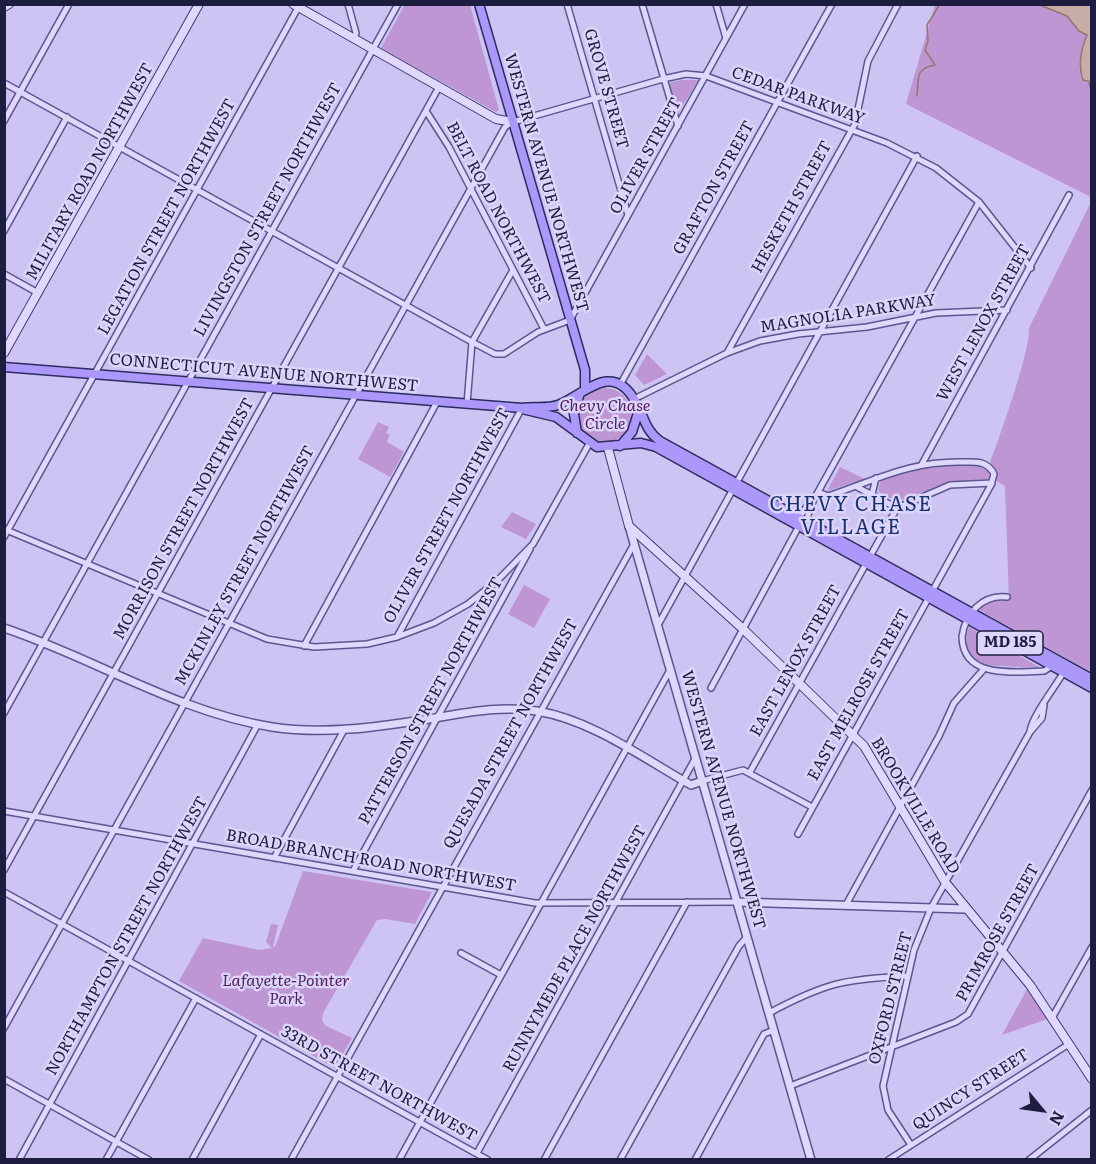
<!DOCTYPE html>
<html>
<head>
<meta charset="utf-8">
<style>
  body { margin:0 }
  #map { position:relative; width:1096px; height:1164px; overflow:hidden; background:#cec4f3; font-family:Literata,serif }
  canvas { display:block }
  .frame { position:absolute; inset:0; border:6px solid #1d1d3f; pointer-events:none }
  .north { position:absolute; left:1012px; top:1080px; width:60px; height:60px; -webkit-text-stroke:4px #ddd4f9; paint-order:stroke; rotate:119deg; font-size:16px; font-weight:700; line-height:24px; text-align:center; color:#1d1d3f }
  .north::after { content:''; display:block; margin:auto; width:21px; height:27px; background:#1d1d3f; clip-path:polygon(50% 0,100% 100%,50% 72%,0 100%) }
</style>
</head>
<body>
<div id="map">
<canvas width="1096" height="1164"></canvas>
<div class="frame"></div>
<div class="north">N</div>
</div>
<script>
const g = document.querySelector('canvas').getContext('2d');
g.lineJoin = 'round';
function fill(path, color) { g.fillStyle = color; g.fill(path, 'evenodd'); }
function strokePath(path, color, width, dash) { g.strokeStyle = color; g.lineWidth = width; g.lineCap = dash ? 'butt' : 'round'; g.setLineDash(dash || []); g.stroke(path); }
function drawText(font, color, halo, rows, align = 'center') {
  g.font = font + ' Literata,serif'; g.lineWidth = 5; g.setLineDash([]); g.textBaseline = 'middle'; g.strokeStyle = halo; g.fillStyle = color; for (const [text, x, y, turn = 0] of rows) {
    g.save(); g.translate(x, y); g.rotate((+turn || 0) * Math.PI / 180); g.textAlign = isNaN(turn) ? turn : align; if (halo) g.strokeText(text, 0, 0); g.fillText(text, 0, 0); g.restore();
  }
}
fill(new Path2D(`
  M 405,4 L 470,5 L 499,110 L 496,112 L 381,48 Z
  M 935,5 L 1091,5 L 1091,197 L 906,104 Z
  M 681,80 L 698,80 L 678,114 L 669,83 Z
  M 1091,202 L 1091,672 L 979,610 C 987,600 997,599 1009,601 L 1005,486 L 996,481 L 998,472 L 990,462 C 999,440 1031,348 1029,328 Z
  M 647,354 L 667,374 L 644,385 L 635,375 Z
  M578 415a27 27 0 1 1 54 0a27 27 0 1 1-54 0Z
  M 378,422 L 389,427 L 386,433 L 390,435 L 387,442 L 404,452 L 390,477 L 358,459 Z
  M 979,464 L 988,467 L 990,479 L 948,482 L 905,500 L 883,497 L 878,490 L 881,479 L 920,467 Z
  M 840,467 L 865,479 L 827,491 Z
  M 512,512 L 536,524 L 526,539 L 501,527 Z
  M 524,585 L 550,599 L 534,628 L 508,614 Z
  M 969,627 L 1041,668 L 981,665 C 967,655 963,643 969,627 Z
  M 303,871 L 432,892 L 415,924 L 386,919 L 377,920 L 323,1013 L 322,1021 L 326,1026 L 352,1038 L 335,1068 L 179,981 L 203,938 L 259,950 L 272,948 L 266,942 L 271,924 L 278,925 L 273,947 L 275,947 Z
  M 1027,989 L 1047,1019 L 1002,1035 Z`), '#bd96d3');
const water = new Path2D(`
  M 1040,5 L 1091,5 L 1091,82 L 1083,80 C 1078,65 1081,49 1087,35 L 1079,31 L 1067,16 Z`);
fill(water, '#c6ada6');
strokePath(water, '#96776b', 1.5);
strokePath(new Path2D(`
  M 1089,83 L 1092,94
  M 917,96 C 919,77 915,69 935,65 L 925,50 L 928,41 L 927,25 L 940,4`), '#96776b', 1.5);
const minor = new Path2D(`
  M 348,4 L 356,33 L 354,39
  M 567,4 L 628,215
  M 642,4 L 678,126
  M 716,4 L 726,38
  M 4,83 L 472,342 L 495,354 L 504,354 L 538,332 L 570,320 L 745,4
  M 426,111 L 449,147 L 544,329
  M 4,121 L 69,4
  M 4,231 L 67,117
  M 4,274 L 38,293
  M 727,353 L 855,124 L 868,61 L 898,4
  M 620,385 L 832,4
  M 634,399 L 727,353 L 760,341 L 798,334 L 867,327 L 936,313 L 1007,310
  M 467,404 L 472,342 L 513,270
  M 922,464 L 1069,195
  M 857,487 L 897,508
  M 872,494 L 876,478
  M 799,518 L 809,503 L 813,501
  M 4,529 L 267,639 L 314,647 L 367,644 L 397,637 L 434,623 L 468,604 L 497,581 L 533,544 L 589,444
  M 4,537 L 299,6
  M 1007,597 C 983,594 965,613 962,637 C 963,679 1013,672 1044,671 L 1052,666
  M 658,625 L 917,156
  M 397,637 L 522,408
  M 304,646 L 437,402
  M 711,688 L 799,526 L 806,521 L 813,501 L 979,202
  M 4,713 L 398,4
  M 1030,732 C 1031,717 1056,686 1065,670
  M 750,772 L 897,508 L 950,485 L 992,483
  M 702,781 L 743,770 L 812,807
  M 4,811 L 535,903 L 737,902
  M 798,834 L 991,485 L 994,474 C 987,460 975,462 962,462 C 910,461 876,480 828,496 L 818,492
  M 274,858 L 344,730
  M 4,870 L 439,87
  M 353,871 L 530,549
  M 4,892 L 488,1160
  M 847,903 L 939,736 L 954,703 L 983,670
  M 461,953 L 501,975
  M 769,1013 C 825,983 844,979 907,976
  M 1052,1018 L 1092,947
  M 4,1028 L 505,127 L 513,122 L 663,79 L 686,74 L 706,76 L 887,143 L 936,168 L 979,202 L 1031,268
  M 4,1079 L 149,1160
  M 790,1086 L 956,1022 L 968,1014 L 1092,790
  M 911,1145 L 888,1110 L 883,1086 L 914,950 L 931,908 L 1030,732 L 1042,718 L 1044,705
  M 477,1153 L 696,757
  M 19,1160 L 258,724
  M 106,1160 L 196,998
  M 192,1160 L 261,1034
  M 291,1160 L 634,544
  M 399,1160 L 670,670
  M 544,1160 L 687,902
  M 620,1160 L 739,946 L 747,937
  M 695,1160 L 764,1034 L 774,1030
  M 888,1160 L 1069,1044
  M 1029,1160 L 1092,1110`);
const tertiary = new Path2D(`
  M 629,526 L 811,1160
  M 4,628 C 94,658 177,712 272,727 C 325,735 376,727 429,719 C 465,713 500,705 537,711 C 592,720 643,758 691,785 L 702,781
  M 737,902 L 965,909`);
const secondary = new Path2D(`
  M 293,4 L 496,119 L 513,122
  M 4,7 L 9,4
  M 4,353 L 199,4
  M 608,448 L 629,526 L 743,629 L 864,746 L 945,882 L 1030,985 L 1092,1079`);
const primary = new Path2D(`
  M 479,4 L 585,370 L 585,389
  M 4,367 L 522,408 C 534,406 547,409 558,405 C 584,395 611,361 634,399 C 644,414 644,430 660,441 L 1092,679
  M 522,409 L 556,417 L 597,447 L 641,443 L 656,447 L 1092,688
  M 577,433 L 574,414 L 580,393
  M 620,446 L 632,432 L 639,410`);
strokePath(minor, '#5a5790', 8);
strokePath(tertiary, '#5a5790', 10);
strokePath(secondary, '#3c3b72', 10);
strokePath(primary, '#2c2d5e', 11);
strokePath(minor, '#e0d8fc', 5);
strokePath(tertiary, '#e0d8fc', 7);
strokePath(secondary, '#e0d8fc', 8);
strokePath(primary, '#ac98fa', 8);
for (const [x, y, w] of [
  [1010,643,66]
]) { const box = new Path2D(); box.roundRect(x - w / 2, y - 12, w, 24, 4.5); g.fillStyle = '#ddd4f9'; g.fill(box); strokePath(box, '#1d1d3f', 1.5); }
drawText('bold 15px', '#1d1d3f', null, [
  ["MD 185",1010,643]
]);
drawText('16px', '#1d1d3f', '#ddd4f9', [
  ["GROVE STREET",606,89,74],
  ["CEDAR PARKWAY",798,96,20],
  ["OLIVER STREET",646,156,-61],
  ["MILITARY ROAD NORTHWEST",90,172,-61],
  ["WESTERN AVENUE NORTHWEST",546,183,74],
  ["GRAFTON STREET",714,188,-61],
  ["HESKETH STREET",792,207,-61],
  ["LIVINGSTON STREET NORTHWEST",268,210,-61],
  ["BELT ROAD NORTHWEST",498,213,62],
  ["LEGATION STREET NORTHWEST",167,217,-61],
  ["MAGNOLIA PARKWAY",848,314,-9],
  ["WEST LENOX STREET",984,323,-61],
  ["CONNECTICUT AVENUE NORTHWEST",264,373,5],
  ["OLIVER STREET NORTHWEST",447,516,-61],
  ["MORRISON STREET NORTHWEST",184,519,-61],
  ["MCKINLEY STREET NORTHWEST",245,566,-61],
  ["EAST LENOX STREET",796,661,-61],
  ["EAST MELROSE STREET",859,695,-61],
  ["PATTERSON STREET NORTHWEST",431,701,-61],
  ["QUESADA STREET NORTHWEST",511,734,-61],
  ["WESTERN AVENUE NORTHWEST",723,800,74],
  ["BROOKVILLE ROAD",915,806,59],
  ["BROAD BRANCH ROAD NORTHWEST",371,861,10],
  ["PRIMROSE STREET",998,933,-61],
  ["NORTHAMPTON STREET NORTHWEST",127,936,-61],
  ["RUNNYMEDE PLACE NORTHWEST",575,949,-61],
  ["OXFORD STREET",891,998,-76],
  ["33RD STREET NORTHWEST",379,1084,29],
  ["QUINCY STREET",971,1090,-33]
]);
drawText('italic 16px', '#50215e', '#ddd4f9', [
  ["Chevy Chase",605,406],
  ["Circle",605,424],
  ["Lafayette-Pointer",286,981],
  ["Park",286,999]
]);
g.letterSpacing = '1.5px';
drawText('20px', '#173071', '#ddd4f9', [
  ["CHEVY CHASE",851,505],
  ["VILLAGE",851,528]
]);
g.letterSpacing = '0px';
</script>
</body>
</html>
